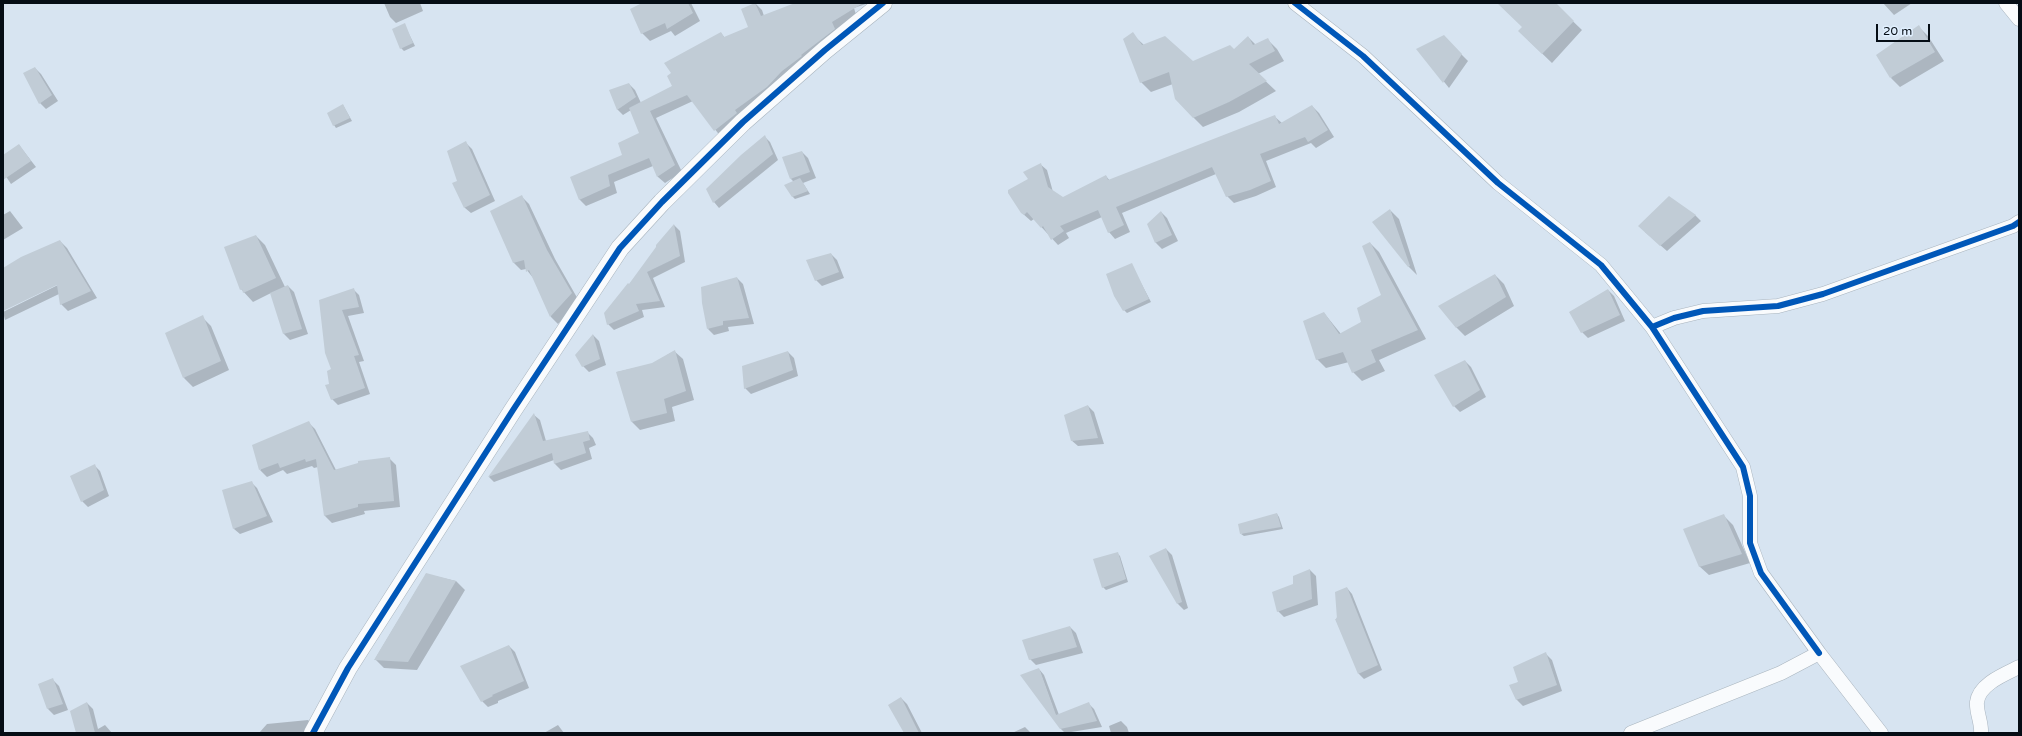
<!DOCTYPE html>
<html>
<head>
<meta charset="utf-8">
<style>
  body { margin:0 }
  #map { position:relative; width:2022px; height:736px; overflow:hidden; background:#d7e4f1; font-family:"Varela Round",sans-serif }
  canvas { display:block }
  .frame { position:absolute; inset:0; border:4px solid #050d15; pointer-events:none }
  .scale { position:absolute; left:1876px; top:24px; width:54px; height:18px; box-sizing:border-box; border:2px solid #050d15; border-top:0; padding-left:5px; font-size:12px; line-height:14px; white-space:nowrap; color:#050d15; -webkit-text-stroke:3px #e1f0ff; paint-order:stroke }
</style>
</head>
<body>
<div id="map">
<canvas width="2022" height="736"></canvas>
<div class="frame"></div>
<div class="scale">20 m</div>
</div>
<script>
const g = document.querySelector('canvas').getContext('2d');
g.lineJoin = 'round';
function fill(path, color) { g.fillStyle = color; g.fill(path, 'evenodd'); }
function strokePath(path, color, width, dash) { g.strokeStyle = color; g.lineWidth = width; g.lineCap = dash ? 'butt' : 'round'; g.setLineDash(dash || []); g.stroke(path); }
fill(new Path2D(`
  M 384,3 L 420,3 L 423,11 L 396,23 L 390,17 Z
  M 645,3 L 691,3 L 700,21 L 675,36 L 671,31 L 650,41 L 642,33 Z
  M 755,3 L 762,10 L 764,16 L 798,3 L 869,3 L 854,8 L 857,18 L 721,137 L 693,101 L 656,118 L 682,172 L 665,183 L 658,177 L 653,166 L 614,182 L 617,193 L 586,206 L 580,200 L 572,177 L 624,155 L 640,134 L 631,110 L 623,115 L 617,109 L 629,84 L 635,90 L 641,103 L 673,86 L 721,33 L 725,38 L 749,28 Z
  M 1498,3 L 1558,3 L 1556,5 L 1582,30 L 1552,63 L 1528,40 L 1523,27 Z
  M 1883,3 L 1912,3 L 1894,15 Z
  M 404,24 L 415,46 L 404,51 L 401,48 Z
  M 1919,27 L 1928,36 L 1944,61 L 1900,87 L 1891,78 Z
  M 1132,34 L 1144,45 L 1193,63 L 1234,50 L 1248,37 L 1256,45 L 1267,39 L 1277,49 L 1284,61 L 1258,74 L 1276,91 L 1239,112 L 1203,127 L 1193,117 L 1173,84 L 1151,92 L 1141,82 Z
  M 1444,37 L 1468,61 L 1449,88 L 1418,49 Z
  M 35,68 L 41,74 L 58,101 L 46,109 L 40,103 Z
  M 343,105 L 352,121 L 336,128 L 334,125 Z
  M 1312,106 L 1319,113 L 1334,137 L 1316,148 L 1311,143 L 1266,161 L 1276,187 L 1256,196 L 1234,203 L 1227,196 L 1216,174 L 1122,213 L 1130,232 L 1115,239 L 1109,232 L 1102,217 L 1066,233 L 1069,238 L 1058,245 L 1034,219 L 1031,221 L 1022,213 L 1029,180 L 1040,164 L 1047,170 L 1053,192 L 1063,199 L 1106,176 L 1110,181 L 1275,117 L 1282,123 Z
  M 765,137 L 770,142 L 778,160 L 719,208 L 714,202 L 708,190 Z
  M 466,143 L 472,149 L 495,201 L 471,213 L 465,208 L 459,181 Z
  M 19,145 L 36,167 L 11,184 L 3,172 L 3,156 Z
  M 802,152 L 808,158 L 816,178 L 803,183 L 810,194 L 795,199 L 792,196 L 794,182 L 791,179 Z
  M 521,196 L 529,204 L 555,259 L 579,301 L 558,324 L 551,317 L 534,279 L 526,269 L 521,270 L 513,262 Z
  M 1390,210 L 1399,219 L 1417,275 L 1408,266 Z
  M 10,211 L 23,228 L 3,240 L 3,215 Z
  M 1161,212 L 1167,218 L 1178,241 L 1162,249 L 1156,243 L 1148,224 Z
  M 1695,215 L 1701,221 L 1667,251 L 1645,232 Z
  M 674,225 L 680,231 L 685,262 L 653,278 L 665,307 L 642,310 L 644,317 L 614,330 L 608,324 L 629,285 L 658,247 L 657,245 Z
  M 256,236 L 265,245 L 285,287 L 288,286 L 294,292 L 308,334 L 290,340 L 284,334 L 271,293 L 253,302 L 241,289 Z
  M 60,241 L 67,248 L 97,298 L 68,311 L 61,304 L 59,294 L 5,320 L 3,312 L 62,283 L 61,282 L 3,309 L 3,269 Z
  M 1370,243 L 1379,252 L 1426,339 L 1379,360 L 1385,371 L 1362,381 L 1353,372 L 1349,362 L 1326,368 L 1317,359 L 1324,313 L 1341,334 L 1362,322 L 1382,295 Z
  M 831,254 L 837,260 L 844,278 L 822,286 L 816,280 Z
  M 1131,264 L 1151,302 L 1127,313 L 1124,310 Z
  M 1495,275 L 1504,284 L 1514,306 L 1465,336 L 1456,327 Z
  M 737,278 L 743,284 L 754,324 L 728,327 L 729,331 L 714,335 L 708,329 Z
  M 353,289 L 359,295 L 364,313 L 348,316 L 364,361 L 359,362 L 370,394 L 338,405 L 332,399 L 330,385 L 332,370 L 320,301 Z
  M 1608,290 L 1614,296 L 1625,321 L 1588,338 L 1582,332 Z
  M 202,317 L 211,326 L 229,370 L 193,387 L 184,378 Z
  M 593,335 L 599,341 L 606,365 L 589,372 L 583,366 Z
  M 674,351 L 683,359 L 694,400 L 672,407 L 675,421 L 640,430 L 632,422 L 617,372 L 652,364 Z
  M 788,352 L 794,358 L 798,376 L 751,394 L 745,388 Z
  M 1465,361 L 1471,367 L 1486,397 L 1460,412 L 1454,406 Z
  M 1088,406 L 1094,412 L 1104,444 L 1078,446 L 1071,440 Z
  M 534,415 L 540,420 L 546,441 L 587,432 L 593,438 L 596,445 L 589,448 L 592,459 L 561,470 L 555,464 L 554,460 L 494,482 L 489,477 Z
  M 308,422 L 315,429 L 336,470 L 389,458 L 396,465 L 400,507 L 364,511 L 365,514 L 332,523 L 325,516 L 318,467 L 314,468 L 312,466 L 287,474 L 283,470 L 267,477 L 260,470 Z
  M 94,465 L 100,471 L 109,496 L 88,507 L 82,501 Z
  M 251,482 L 257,488 L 273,522 L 240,534 L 234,529 Z
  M 1277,514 L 1279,517 L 1283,529 L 1244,536 L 1241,534 Z
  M 1724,516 L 1733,525 L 1750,563 L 1709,575 L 1699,566 Z
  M 1166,549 L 1172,555 L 1188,608 L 1184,610 L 1178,604 L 1151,556 Z
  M 1117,553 L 1120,556 L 1128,582 L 1106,590 L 1103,587 Z
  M 1310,570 L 1316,576 L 1318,605 L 1284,617 L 1278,611 L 1294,584 Z
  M 426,574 L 456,581 L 465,590 L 417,670 L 384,668 L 375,659 Z
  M 1347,588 L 1352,594 L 1382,670 L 1364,679 L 1359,674 L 1336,620 Z
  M 1070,627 L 1076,633 L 1083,653 L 1036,665 L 1030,659 Z
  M 509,646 L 515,652 L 529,688 L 498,701 L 498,703 L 488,707 L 482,701 Z
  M 1546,654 L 1552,660 L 1562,691 L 1523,706 L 1517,700 L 1510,686 L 1519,682 Z
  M 1039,669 L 1044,675 L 1059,715 L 1088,703 L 1094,709 L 1102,727 L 1065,733 L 1060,728 Z
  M 53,680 L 59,686 L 68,710 L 54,715 L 48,709 Z
  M 901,698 L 907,704 L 922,733 L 905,733 Z
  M 87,703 L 93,709 L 98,729 L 105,725 L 112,733 L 77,733 Z
  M 308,720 L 317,729 L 314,733 L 259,733 L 267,724 Z
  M 1121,721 L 1127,727 L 1129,733 L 1111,733 L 1109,726 Z
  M 558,725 L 564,733 L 544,733 Z
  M 1025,727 L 1031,733 L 1012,733 Z`), '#0003');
fill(new Path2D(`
  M 642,3 L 688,3 L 693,13 L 667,29 L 665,23 L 641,34 L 630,9 Z
  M 755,3 L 761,16 L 795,3 L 863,3 L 832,22 L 835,29 L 801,55 L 802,56 L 782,71 L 767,87 L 735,110 L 737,113 L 714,131 L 687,95 L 650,111 L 675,165 L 657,177 L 649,158 L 608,175 L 610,186 L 579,200 L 570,177 L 622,155 L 618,143 L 639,133 L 629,108 L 672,86 L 667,76 L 671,73 L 664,63 L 721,32 L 724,37 L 748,27 L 741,9 Z
  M 1497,3 L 1556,3 L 1574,21 L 1542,54 L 1518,31 L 1522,27 Z
  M 405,23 L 413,43 L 400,49 L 392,29 Z
  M 1919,25 L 1935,52 L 1890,78 L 1876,55 Z
  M 1133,32 L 1142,45 L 1165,36 L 1193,61 L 1230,45 L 1234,49 L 1248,36 L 1253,45 L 1268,38 L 1275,51 L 1249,64 L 1267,81 L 1229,102 L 1193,118 L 1175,99 L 1169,72 L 1140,83 L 1123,39 Z
  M 1444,35 L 1462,54 L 1443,83 L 1416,49 Z
  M 35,67 L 52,95 L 39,104 L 23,73 Z
  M 629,83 L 636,97 L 617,110 L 609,90 Z
  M 343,104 L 350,118 L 333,126 L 327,113 Z
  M 1312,105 L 1328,130 L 1308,142 L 1305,137 L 1260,154 L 1271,181 L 1250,190 L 1226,197 L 1212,167 L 1116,207 L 1124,225 L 1108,233 L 1098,210 L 1060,226 L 1064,231 L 1051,240 L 1043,226 L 1041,228 L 1027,212 L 1024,215 L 1021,213 L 1008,193 L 1008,190 L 1028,179 L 1023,172 L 1041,163 L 1048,187 L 1063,197 L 1106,175 L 1108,180 L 1275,115 L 1279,124 Z
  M 765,135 L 773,154 L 713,203 L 706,189 L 741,155 Z
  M 466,141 L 490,195 L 464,208 L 452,183 L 457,181 L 447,151 Z
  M 19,144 L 31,161 L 3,180 L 3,155 Z
  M 802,151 L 810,172 L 790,179 L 782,157 Z
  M 800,178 L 808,191 L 792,197 L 784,185 Z
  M 522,195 L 547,250 L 572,293 L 550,317 L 529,270 L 526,272 L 524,260 L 513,263 L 490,211 Z
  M 1669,196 L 1696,215 L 1660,246 L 1638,226 Z
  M 1390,209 L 1410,266 L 1408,267 L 1372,222 Z
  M 1161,211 L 1172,235 L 1155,243 L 1147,224 Z
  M 674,224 L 680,256 L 647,272 L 660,301 L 636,304 L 639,311 L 607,325 L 604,313 L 628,283 L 629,284 L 656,247 L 656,245 Z
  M 256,235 L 276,278 L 243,293 L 242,289 L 240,290 L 224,247 Z
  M 60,240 L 91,291 L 60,305 L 57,285 L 3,311 L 3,268 L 21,257 Z
  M 1370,242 L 1418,330 L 1371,350 L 1376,362 L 1352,373 L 1343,352 L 1316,360 L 1303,321 L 1324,312 L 1339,334 L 1361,322 L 1357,308 L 1381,295 L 1362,246 Z
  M 831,253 L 839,272 L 815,281 L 806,260 Z
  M 1132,263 L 1149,299 L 1123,311 L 1114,296 L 1106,274 Z
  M 1495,274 L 1506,297 L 1456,328 L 1438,306 Z
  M 737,277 L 749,318 L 723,321 L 723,325 L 707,329 L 702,303 L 701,287 Z
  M 288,285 L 302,329 L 283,334 L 270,293 Z
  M 354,288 L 359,307 L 342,310 L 359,355 L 354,356 L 365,388 L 331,400 L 325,385 L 329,384 L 327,371 L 331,369 L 325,353 L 319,300 Z
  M 1608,289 L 1620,315 L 1581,333 L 1569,312 Z
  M 203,315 L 221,361 L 183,378 L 165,333 Z
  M 593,334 L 600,359 L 582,367 L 575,355 Z
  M 675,350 L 686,391 L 664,399 L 667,413 L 631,422 L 616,372 L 652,363 Z
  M 788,351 L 793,370 L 744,389 L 742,366 Z
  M 1465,360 L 1480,390 L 1453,407 L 1434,375 Z
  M 1088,405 L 1098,438 L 1071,441 L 1064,415 Z
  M 534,413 L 543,441 L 588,431 L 590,440 L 583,442 L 586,453 L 554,464 L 552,453 L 488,477 Z
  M 309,421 L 334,470 L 358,463 L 358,461 L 390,457 L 394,501 L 358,504 L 358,507 L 324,516 L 316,459 L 306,462 L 305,459 L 280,468 L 278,463 L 259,470 L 252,445 Z
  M 95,464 L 104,490 L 81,502 L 70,476 Z
  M 252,481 L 267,516 L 233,529 L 222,490 Z
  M 1277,513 L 1281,527 L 1240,534 L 1238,524 Z
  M 1724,514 L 1742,554 L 1699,567 L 1683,529 Z
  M 1166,548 L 1182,602 L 1177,604 L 1149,556 Z
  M 1118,552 L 1126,579 L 1102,588 L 1093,559 Z
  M 1310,569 L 1312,599 L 1277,612 L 1272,592 L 1293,584 L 1293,576 Z
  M 426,573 L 456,581 L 408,662 L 374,660 Z
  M 1347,587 L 1378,665 L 1358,674 L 1335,619 L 1337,619 L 1335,592 Z
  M 1070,626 L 1077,647 L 1029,660 L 1022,640 Z
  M 509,645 L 524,681 L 492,695 L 493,696 L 481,702 L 460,666 Z
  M 1546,652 L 1557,685 L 1516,700 L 1509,685 L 1518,682 L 1513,667 Z
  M 1039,668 L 1056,715 L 1089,702 L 1097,721 L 1060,729 L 1020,675 Z
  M 53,678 L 63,704 L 47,709 L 38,684 Z
  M 901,697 L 919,733 L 904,733 L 888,705 Z
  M 87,702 L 95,733 L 76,733 L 70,711 Z`), '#c1ccd6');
const minor = new Path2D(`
  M 1295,3 L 1363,56 L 1498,183 L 1601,265 L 1652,327 L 1743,467 L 1750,496 L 1750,543 L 1761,573 L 1819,653
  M 2006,3 L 2019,19
  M 1652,327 L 1674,318 L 1703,311 L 1778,306 L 1823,294 L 2013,226 L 2019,222
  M 1631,733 L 1781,673 L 1819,653 L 1881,733
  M 1981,733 C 1982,723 1976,712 1977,702 C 1979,684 2005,674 2019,667`);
const tertiary = new Path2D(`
  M 313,733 L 348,668 L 513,410 L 620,248 L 662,202 L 743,122 L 825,50 L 883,3`);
strokePath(minor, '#a9b4be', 15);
strokePath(tertiary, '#a9b4be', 19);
strokePath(minor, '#f9fbfd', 14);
strokePath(tertiary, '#f9fbfd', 18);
strokePath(new Path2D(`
  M 1295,3 L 1363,56 L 1498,183 L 1601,265 L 1652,327 L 1743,467 L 1750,496 L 1750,543 L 1761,573 L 1819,653
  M 1652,327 L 1674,318 L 1703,311 L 1778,306 L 1823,294 L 2013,226 L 2019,222
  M 313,733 L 348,668 L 513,410 L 620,248 L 662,202 L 743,122 L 825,50 L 883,3`), '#0057b8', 6);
</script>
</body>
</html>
